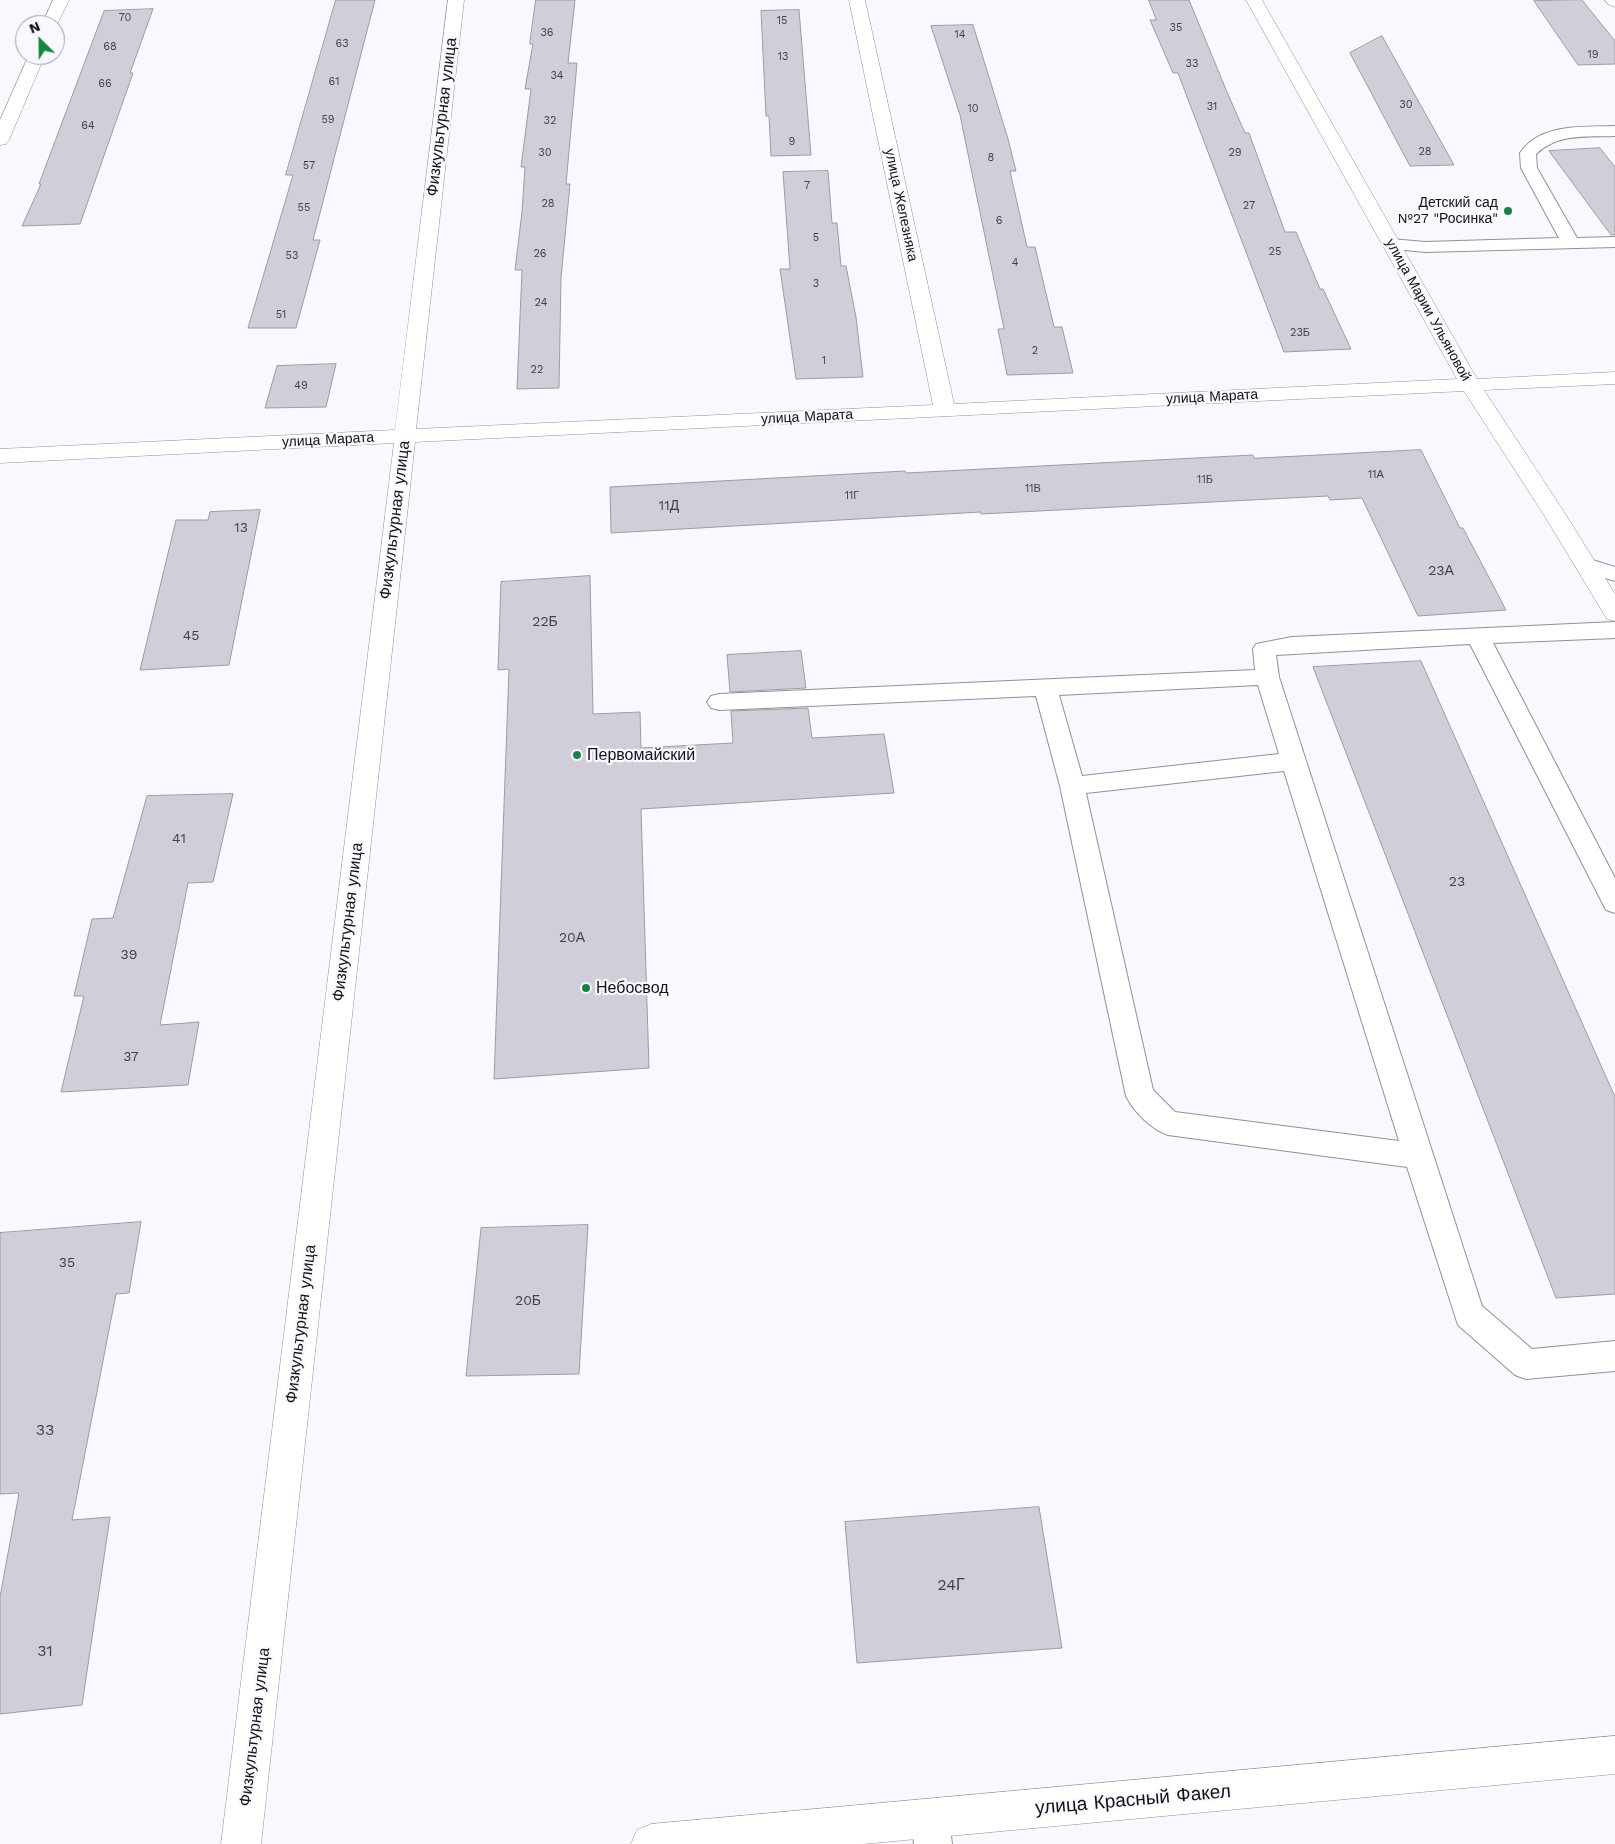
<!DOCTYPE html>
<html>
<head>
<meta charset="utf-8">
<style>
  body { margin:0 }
  #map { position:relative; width:1615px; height:1844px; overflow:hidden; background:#faf8ff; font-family:"Work Sans",sans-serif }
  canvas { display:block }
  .north { position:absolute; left:15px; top:15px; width:50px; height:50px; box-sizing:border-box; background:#faf8ff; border:1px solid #9e9ca2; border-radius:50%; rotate:337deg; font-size:14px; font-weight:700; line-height:20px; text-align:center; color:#131216 }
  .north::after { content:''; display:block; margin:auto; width:18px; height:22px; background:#138740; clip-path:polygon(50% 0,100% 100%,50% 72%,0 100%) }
</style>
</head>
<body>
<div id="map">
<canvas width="1615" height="1844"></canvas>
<div class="north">N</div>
</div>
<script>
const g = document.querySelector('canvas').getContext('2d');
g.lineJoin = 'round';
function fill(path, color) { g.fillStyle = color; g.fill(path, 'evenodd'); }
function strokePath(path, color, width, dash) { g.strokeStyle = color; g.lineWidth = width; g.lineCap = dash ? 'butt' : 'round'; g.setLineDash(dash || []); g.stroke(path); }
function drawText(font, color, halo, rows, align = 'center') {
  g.font = font + ' "Work Sans",sans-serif'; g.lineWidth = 4.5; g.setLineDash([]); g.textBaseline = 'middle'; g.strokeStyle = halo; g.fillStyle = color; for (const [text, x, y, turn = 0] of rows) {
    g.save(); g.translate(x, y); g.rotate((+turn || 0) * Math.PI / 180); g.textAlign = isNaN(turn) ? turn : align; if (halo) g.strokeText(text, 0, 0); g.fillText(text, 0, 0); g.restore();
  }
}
const building = new Path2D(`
  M 336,0 L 375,0 L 313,240 L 320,240 L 296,328 L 248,328 L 293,175 L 286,175 Z
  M 536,0 L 575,0 L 568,63 L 577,63 L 566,184 L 570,184 L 561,278 L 559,388 L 517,389 L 522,270 L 515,270 L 522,212 L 525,167 L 521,167 L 531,89 L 525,89 L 533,44 L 530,44 Z
  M 1149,0 L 1189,0 L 1227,92 L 1245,133 L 1249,133 L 1285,232 L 1296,232 L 1320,289 L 1323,289 L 1351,349 L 1284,352 L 1178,73 L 1173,73 L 1150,20 L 1156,20 Z
  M 1582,0 L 1615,41 L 1615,64 L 1578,65 L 1534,1 Z
  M 153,9 L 130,73 L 133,73 L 80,224 L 22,226 L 41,184 L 39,184 L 104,11 Z
  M 799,10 L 811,155 L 771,156 L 769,116 L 766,116 L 761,11 Z
  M 973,25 L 1008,139 L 1016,171 L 1010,171 L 1027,247 L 1035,247 L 1054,327 L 1062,327 L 1073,373 L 1007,375 L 998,329 L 1004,329 L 960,115 L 931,26 Z
  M 1382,36 L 1454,165 L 1410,166 L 1350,53 Z
  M 1600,148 L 1615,167 L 1615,235 L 1611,235 L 1549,151 Z
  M 828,171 L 832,223 L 837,223 L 841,266 L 846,266 L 856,317 L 863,377 L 796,379 L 780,269 L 790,269 L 783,172 Z
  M 336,364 L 326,407 L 265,408 L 277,366 Z
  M 1421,450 L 1460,528 L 1463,528 L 1506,610 L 1418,616 L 1362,498 L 1330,500 L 1328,496 L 981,514 L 981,512 L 611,533 L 610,487 L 905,471 L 906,473 L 1253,455 L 1254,458 Z
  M 260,510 L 229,665 L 140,670 L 176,520 L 208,520 L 210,512 Z
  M 590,576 L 593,714 L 640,712 L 641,748 L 733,743 L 731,711 L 808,708 L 812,738 L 884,734 L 894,793 L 641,809 L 649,1068 L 494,1079 L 509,669 L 498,670 L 501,582 Z
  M 801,651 L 806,688 L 730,692 L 727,655 Z
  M 1421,661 L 1615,1097 L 1615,1294 L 1556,1298 L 1313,667 Z
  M 233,794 L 213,882 L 188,883 L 160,1025 L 199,1022 L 188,1085 L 61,1092 L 84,996 L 74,996 L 92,919 L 113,918 L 147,796 Z
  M 141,1222 L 129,1293 L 116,1294 L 72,1520 L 110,1517 L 82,1705 L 0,1714 L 0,1597 L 19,1493 L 0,1494 L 0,1233 Z
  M 588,1225 L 579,1374 L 466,1376 L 481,1228 Z
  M 1039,1507 L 1062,1648 L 857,1663 L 845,1522 Z`);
fill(building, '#d1ced9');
strokePath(building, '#9c9aa4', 1);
const service = new Path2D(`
  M 1615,126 L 1615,136 C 1587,137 1558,133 1536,154 L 1537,168 L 1577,238 L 1615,237 L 1615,247 L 1425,252 L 1385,248 L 1382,244 L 1385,240 L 1391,239 L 1425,242 L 1559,238 L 1521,168 L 1520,153 C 1540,123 1583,127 1615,126 Z
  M 1586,558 L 1615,567 L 1615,581 L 1578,570 L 1575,565 L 1578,560 Z
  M 1615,622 L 1615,638 L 1493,643 L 1615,878 L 1615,913 L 1606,910 L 1470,644 L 1276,655 L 1279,677 L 1482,1306 L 1532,1349 L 1615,1341 L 1615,1371 L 1526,1379 L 1515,1375 L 1458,1325 L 1407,1167 L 1168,1135 C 1151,1129 1134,1112 1126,1096 L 1060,786 L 1036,696 L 719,710 L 711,708 L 707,702 L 711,696 L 719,694 L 1255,670 L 1253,649 L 1256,644 L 1292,637 ZM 1258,685 L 1279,754 L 1082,776 L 1059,695 ZM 1284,771 L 1399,1141 L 1175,1112 L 1153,1090 L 1086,793 Z
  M 930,1800 L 943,1806 L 949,1819 L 952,1844 L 914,1844 L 911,1819 L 917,1806 Z`);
const minor = new Path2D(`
  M 53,0 L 69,0 L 55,29 L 55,25 L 42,25 Z
  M 448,0 L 464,0 L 416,429 L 933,405 L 849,0 L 865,0 L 954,404 L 1457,379 L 1246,0 L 1262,0 L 1477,379 L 1615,372 L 1615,384 L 1484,390 L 1566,515 L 1615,594 L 1615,621 L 1607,619 L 1544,515 L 1464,391 L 415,442 L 261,1844 L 221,1844 L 394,443 L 0,463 L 0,449 L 395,430 Z
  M 1605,0 L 1615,0 L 1615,7 L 1609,5 Z
  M 29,55 L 45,55 L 9,140 L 6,144 L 0,145 L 0,120 Z
  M 1615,1736 L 1615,1774 L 863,1844 L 631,1844 L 637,1830 L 651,1824 Z`);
strokePath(service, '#918f99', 2);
strokePath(minor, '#918f99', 1);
fill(service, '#fff');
fill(minor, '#fff');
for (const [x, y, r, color] of [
  [1508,211,5,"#138740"],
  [577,755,5,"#138740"],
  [586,988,5,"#138740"]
]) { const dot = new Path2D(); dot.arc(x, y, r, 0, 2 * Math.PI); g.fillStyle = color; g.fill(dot); strokePath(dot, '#faf8ff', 2); }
drawText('11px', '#424147', null, [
  ["70",125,18],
  ["15",782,21],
  ["35",1176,28],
  ["36",547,33],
  ["14",960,35],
  ["63",342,44],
  ["68",110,47],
  ["19",1593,55],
  ["13",783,57],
  ["33",1192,64],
  ["34",557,76],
  ["61",334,82],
  ["66",105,84],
  ["30",1406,105],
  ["31",1212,107],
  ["10",973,109],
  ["59",328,120],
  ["32",550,121],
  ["64",88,126],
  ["9",792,142],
  ["28",1425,152],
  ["30",545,153],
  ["29",1235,153],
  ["8",991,158],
  ["57",309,166],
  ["7",807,186],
  ["28",548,204],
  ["27",1249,206],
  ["55",304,208],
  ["6",999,221],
  ["5",816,238],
  ["25",1275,252],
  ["26",540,254],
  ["53",292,256],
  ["4",1015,263],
  ["3",816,284],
  ["24",541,303],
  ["51",281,315],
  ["23Б",1300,333],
  ["2",1035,351],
  ["1",824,361],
  ["22",537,370],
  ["49",301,386],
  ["11А",1376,475],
  ["11Б",1205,480],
  ["11В",1033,489],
  ["11Г",852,496]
]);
drawText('14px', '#131216', '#faf8ff', [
  ["Детский сад",1498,203],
  ["№27 \"Росинка\"",1498,219]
], 'right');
drawText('14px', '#131216', '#faf8ff', [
  ["улица Железняка",901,205,78],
  ["улица Марии Ульяновой",1428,310,61],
  ["улица Марата",1212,397,-3],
  ["улица Марата",807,417,-3],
  ["улица Марата",328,440,-3]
]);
drawText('14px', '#424147', null, [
  ["11Д",669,506],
  ["13",241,528],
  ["23А",1441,571],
  ["22Б",545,622],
  ["45",191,636],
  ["41",179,839],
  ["23",1457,882],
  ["20А",572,938],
  ["39",129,955],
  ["37",131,1057],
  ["35",67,1263],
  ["20Б",528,1301]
]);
drawText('16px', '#131216', '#faf8ff', [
  ["Физкультурная улица",442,117,-83],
  ["Физкультурная улица",395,520,-83],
  ["Физкультурная улица",348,922,-83],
  ["Физкультурная улица",301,1324,-83],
  ["Физкультурная улица",255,1727,-83]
]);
drawText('16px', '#131216', '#faf8ff', [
  ["Первомайский",587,755],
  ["Небосвод",596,988]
], 'left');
drawText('16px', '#424147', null, [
  ["33",45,1430],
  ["24Г",951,1585],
  ["31",45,1651]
]);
drawText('19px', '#131216', '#faf8ff', [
  ["улица Красный Факел",1133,1800,-5]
]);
</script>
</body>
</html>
